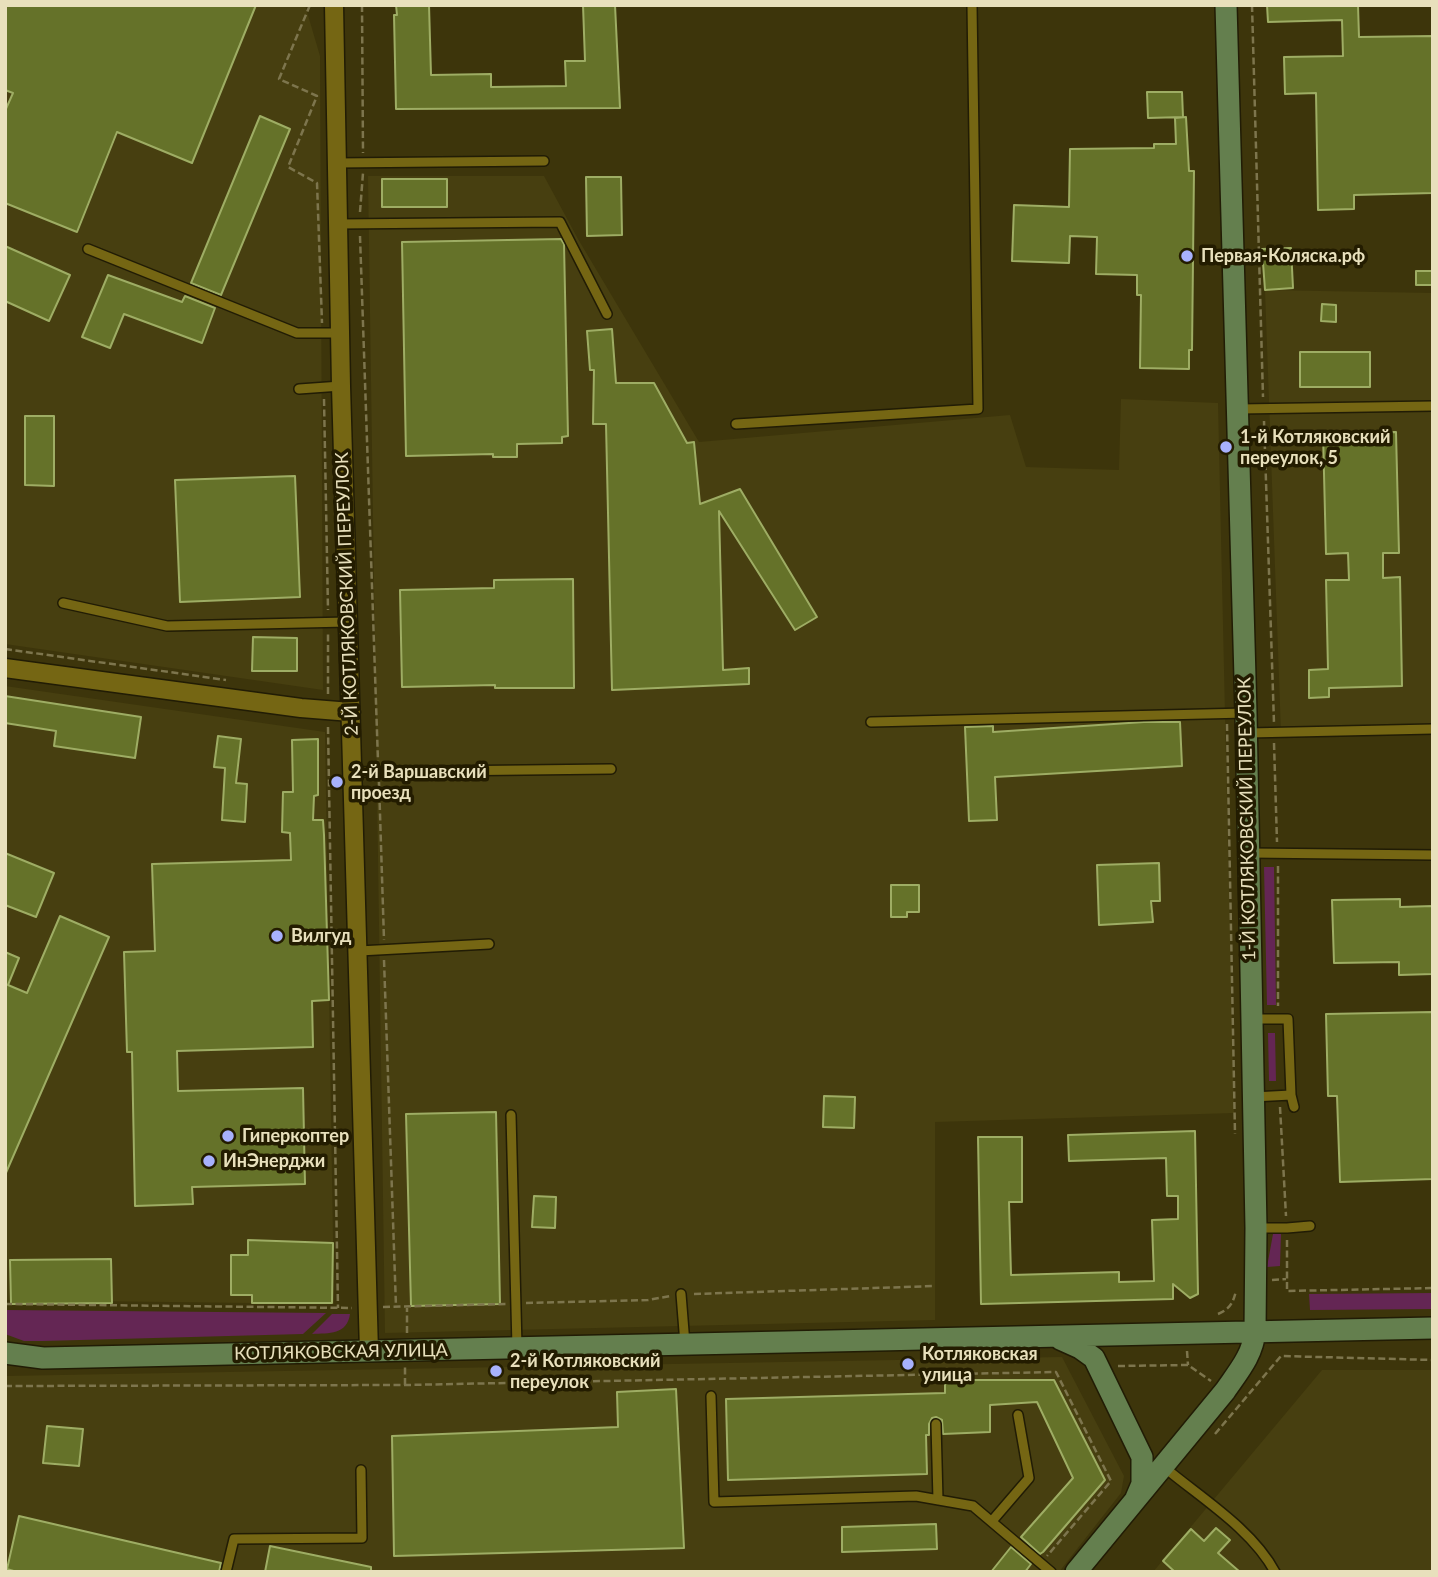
<!DOCTYPE html>
<html>
<head>
<meta charset="utf-8">
<style>
  body { margin:0 }
  #map { position:relative; width:1438px; height:1577px; overflow:hidden; background:#3d350b; font-family:Lato,sans-serif }
  canvas { display:block }
  .frame { position:absolute; inset:0; border:7px solid #e8e0bc; pointer-events:none }
</style>
</head>
<body>
<div id="map">
<canvas width="1438" height="1577"></canvas>
<div class="frame"></div>
</div>
<script>
const g = document.querySelector('canvas').getContext('2d');
g.lineJoin = 'round';
function fill(path, color) { g.fillStyle = color; g.fill(path, 'evenodd'); }
function strokePath(path, color, width, dash) { g.strokeStyle = color; g.lineWidth = width; g.lineCap = dash ? 'butt' : 'round'; g.setLineDash(dash || []); g.stroke(path); }
function drawText(font, color, halo, rows, align = 'center') {
  g.font = font + ' Lato,sans-serif'; g.lineWidth = 7; g.setLineDash([]); g.textBaseline = 'middle'; g.strokeStyle = halo; g.fillStyle = color; for (const [text, x, y, turn = 0] of rows) {
    g.save(); g.translate(x, y); g.rotate((+turn || 0) * Math.PI / 180); g.textAlign = isNaN(turn) ? turn : align; if (halo) g.strokeText(text, 0, 0); g.fillText(text, 0, 0); g.restore();
  }
}
fill(new Path2D(`
  M 5,5 L 305,5 L 320,56 L 323,690 L 5,644 Z
  M 368,176 L 544,176 L 578,239 L 699,442 L 1010,415 L 1026,467 L 1119,470 L 1121,399 L 1218,403 L 1234,1113 L 935,1122 L 935,1320 L 385,1333 Z
  M 1265,290 L 1433,293 L 1433,731 L 1281,733 Z
  M 5,686 L 325,732 L 334,1304 L 5,1300 Z
  M 1062,1357 L 1124,1476 L 1121,1493 L 1059,1572 L 5,1572 L 5,1376 Z
  M 1322,1370 L 1433,1370 L 1433,1572 L 1153,1572 Z`), '#473f10');
fill(new Path2D(`
  M 1264,867 L 1274,867 L 1276,1005 L 1267,1005 Z
  M 1268,1033 L 1275,1033 L 1276,1081 L 1269,1081 Z
  M 1281,1233 L 1280,1266 L 1267,1267 L 1273,1234 Z
  M 1433,1293 L 1433,1309 L 1310,1310 L 1309,1294 Z
  M 5,1310 L 326,1313 L 303,1334 L 43,1341 L 24,1341 L 5,1334 Z
  M 332,1314 L 350,1314 C 347,1335 329,1333 312,1334 Z`), '#642654');
const building = new Path2D(`
  M 5,5 L 256,5 L 192,163 L 117,132 L 77,232 L 5,203 L 5,111 L 13,93 L 5,90 Z
  M 396,5 L 429,5 L 431,75 L 491,74 L 491,87 L 566,86 L 565,61 L 585,61 L 583,5 L 615,5 L 620,108 L 396,109 L 394,15 L 397,15 Z
  M 1267,5 L 1358,5 L 1359,37 L 1433,36 L 1433,193 L 1354,195 L 1354,209 L 1318,210 L 1316,93 L 1285,94 L 1284,57 L 1343,56 L 1342,20 L 1268,22 Z
  M 1147,92 L 1182,92 L 1183,117 L 1148,118 Z
  M 260,116 L 290,129 L 221,295 L 191,283 Z
  M 1186,117 L 1189,171 L 1194,171 L 1192,350 L 1189,350 L 1189,369 L 1140,368 L 1141,295 L 1137,295 L 1137,275 L 1096,274 L 1097,237 L 1070,236 L 1069,263 L 1012,261 L 1014,205 L 1069,207 L 1070,149 L 1154,148 L 1154,144 L 1176,144 L 1175,118 Z
  M 586,177 L 621,177 L 622,235 L 587,236 Z
  M 382,179 L 447,179 L 447,207 L 382,207 Z
  M 561,239 L 564,244 L 568,436 L 562,437 L 562,443 L 517,444 L 517,457 L 493,457 L 493,454 L 406,456 L 402,242 Z
  M 5,246 L 70,275 L 49,321 L 5,301 Z
  M 1291,248 L 1293,288 L 1265,290 L 1262,249 Z
  M 1416,271 L 1433,271 L 1433,285 L 1416,285 Z
  M 108,275 L 182,302 L 185,296 L 215,308 L 202,343 L 124,314 L 110,348 L 82,337 Z
  M 1322,304 L 1336,305 L 1336,322 L 1321,321 Z
  M 612,329 L 616,383 L 654,383 L 687,443 L 694,442 L 700,504 L 740,489 L 817,617 L 795,630 L 719,511 L 723,670 L 749,668 L 749,684 L 612,690 L 606,424 L 593,424 L 594,370 L 590,370 L 587,331 Z
  M 1300,352 L 1370,352 L 1370,387 L 1300,387 Z
  M 25,416 L 54,416 L 54,486 L 25,485 Z
  M 1396,432 L 1399,553 L 1383,553 L 1383,578 L 1400,577 L 1402,686 L 1329,688 L 1329,697 L 1309,698 L 1309,670 L 1328,669 L 1326,580 L 1349,580 L 1348,553 L 1326,554 L 1323,433 Z
  M 295,476 L 300,597 L 180,602 L 175,480 Z
  M 573,579 L 574,688 L 495,688 L 495,685 L 402,687 L 400,590 L 494,588 L 494,580 Z
  M 253,637 L 297,638 L 297,671 L 252,671 Z
  M 5,696 L 141,717 L 135,758 L 54,746 L 56,731 L 5,723 Z
  M 1144,722 L 1180,722 L 1182,766 L 995,777 L 997,820 L 969,821 L 965,727 L 993,726 L 993,732 Z
  M 218,736 L 241,739 L 236,783 L 247,784 L 245,822 L 222,820 L 225,768 L 214,767 Z
  M 318,739 L 318,795 L 314,796 L 313,820 L 323,820 L 324,835 L 329,1000 L 312,1001 L 313,1047 L 177,1051 L 178,1091 L 303,1088 L 305,1184 L 192,1187 L 193,1204 L 135,1206 L 132,1052 L 127,1052 L 124,952 L 155,951 L 152,864 L 291,860 L 290,833 L 282,832 L 283,792 L 293,792 L 292,740 Z
  M 5,853 L 54,873 L 36,917 L 5,905 Z
  M 1159,863 L 1160,901 L 1151,901 L 1153,922 L 1099,925 L 1097,865 Z
  M 891,885 L 919,885 L 919,912 L 907,912 L 907,917 L 891,917 Z
  M 1400,899 L 1400,907 L 1433,906 L 1433,974 L 1399,975 L 1399,962 L 1334,963 L 1332,900 Z
  M 60,916 L 109,937 L 5,1175 L 5,952 L 19,958 L 8,985 L 27,993 Z
  M 1433,1012 L 1433,1179 L 1340,1182 L 1337,1096 L 1328,1096 L 1326,1014 Z
  M 824,1096 L 855,1097 L 854,1128 L 823,1127 Z
  M 496,1112 L 500,1304 L 411,1306 L 406,1114 Z
  M 1195,1131 L 1198,1294 L 1190,1298 L 1173,1284 L 1173,1299 L 981,1304 L 978,1137 L 1022,1137 L 1022,1202 L 1009,1202 L 1011,1275 L 1119,1272 L 1119,1282 L 1154,1281 L 1152,1220 L 1178,1219 L 1178,1196 L 1167,1196 L 1166,1158 L 1069,1161 L 1068,1135 Z
  M 534,1196 L 556,1197 L 555,1228 L 532,1227 Z
  M 248,1240 L 333,1243 L 332,1303 L 252,1303 L 252,1295 L 231,1295 L 231,1255 L 248,1255 Z
  M 111,1259 L 112,1303 L 11,1304 L 10,1260 Z
  M 945,1380 L 1054,1380 L 1105,1480 L 1043,1552 L 1040,1554 L 1021,1537 L 1073,1478 L 1037,1402 L 990,1405 L 990,1432 L 943,1434 L 942,1420 L 936,1417 L 932,1418 L 929,1424 L 929,1435 L 926,1435 L 927,1474 L 728,1480 L 726,1399 L 945,1393 Z
  M 676,1389 L 684,1548 L 394,1556 L 392,1436 L 618,1427 L 617,1392 Z
  M 47,1426 L 83,1429 L 79,1466 L 43,1463 Z
  M 19,1516 L 221,1563 L 219,1572 L 17,1572 L 7,1569 Z
  M 936,1524 L 937,1549 L 842,1552 L 842,1527 Z
  M 1216,1528 L 1230,1540 L 1218,1553 L 1240,1572 L 1175,1572 L 1163,1561 L 1191,1529 L 1204,1541 Z
  M 270,1546 L 371,1567 L 371,1572 L 265,1572 Z
  M 1011,1547 L 1031,1564 L 1025,1572 L 991,1572 Z`);
fill(building, '#657229');
strokePath(building, '#9ead64', 2);
const lane = new Path2D(`
  M 336,163 L 544,161
  M 337,224 L 560,222 L 607,314
  M 88,249 L 297,333 L 340,333
  M 299,389 L 341,386
  M 1239,409 L 1433,406
  M 736,424 L 978,409 L 972,5
  M 63,603 L 167,626 L 348,622
  M 871,722 L 1246,713
  M 1248,733 L 1433,729
  M 353,772 L 611,769
  M 1249,853 L 1433,855
  M 359,951 L 489,944
  M 1253,1019 L 1288,1019 L 1291,1095 L 1253,1097
  M 1291,1095 L 1294,1107
  M 511,1115 L 517,1347
  M 1256,1228 L 1287,1228 L 1310,1226
  M 681,1294 L 685,1344
  M 711,1396 L 714,1502 L 916,1496 L 973,1506 L 1051,1572
  M 936,1424 L 938,1500
  M 1164,1467 C 1201,1498 1252,1529 1275,1572
  M 992,1521 L 1029,1478 L 1018,1415
  M 226,1572 L 234,1539 L 362,1538 L 361,1470`);
const street = new Path2D(`
  M 334,5 L 341,386 L 369,1351
  M 5,668 L 301,708 L 351,712`);
const secondary = new Path2D(`
  M 1060,1339 L 1080,1348 L 1094,1358 L 1142,1457 L 1142,1484 L 1136,1498
  M 5,1353 L 43,1358 L 1433,1328
  M 1076,1572 L 1225,1391 C 1238,1372 1253,1355 1255,1331 L 1256,1228 L 1246,713 L 1226,5`);
strokePath(lane, '#211c05', 12);
strokePath(street, '#211c05', 21);
strokePath(secondary, '#211c05', 24);
strokePath(new Path2D(`
  M 310,5 L 279,79 L 317,96 L 288,167 L 317,183 L 322,323
  M 362,5 L 363,153
  M 1252,5 L 1263,397
  M 360,212 L 363,173
  M 360,236 L 378,761
  M 324,399 L 328,610
  M 1264,421 L 1274,723
  M 5,649 L 226,680
  M 328,694 L 328,634
  M 1227,724 L 1235,1134
  M 328,727 L 338,1308
  M 1274,743 L 1277,842
  M 379,782 L 384,940
  M 1278,866 L 1278,1006
  M 384,960 L 396,1307
  M 1280,1107 L 1286,1216
  M 1287,1240 L 1287,1291 L 1433,1288
  M 1272,1280 L 1286,1279
  M 694,1294 L 935,1286
  M 526,1303 L 648,1300 L 670,1296
  M 5,1304 L 352,1308
  M 383,1307 L 506,1304
  M 1218,1314 C 1230,1309 1233,1303 1236,1291
  M 407,1333 L 407,1308
  M 1187,1351 L 1188,1365
  M 1118,1366 L 1188,1365 L 1211,1381
  M 405,1385 L 405,1367
  M 5,1386 L 405,1385 L 1056,1372 L 1111,1481 L 1047,1556
  M 1215,1434 L 1281,1356 L 1433,1360`), '#7d754d', 2.5, [7, 3.5]);
strokePath(lane, '#756613', 9);
strokePath(street, '#756613', 18);
strokePath(secondary, '#647f4e', 21);
for (const [x, y, r, color] of [
  [1187,256,7,"#a7b1fc"],
  [1226,447,7,"#a7b1fc"],
  [337,782,7,"#a7b1fc"],
  [277,936,7,"#a7b1fc"],
  [228,1136,7,"#a7b1fc"],
  [209,1161,7,"#a7b1fc"],
  [908,1364,7,"#a7b1fc"],
  [496,1371,7,"#a7b1fc"]
]) { const dot = new Path2D(); dot.arc(x, y, r, 0, 2 * Math.PI); g.fillStyle = color; g.fill(dot); strokePath(dot, '#231c00', 2.5); }
drawText('bold 18px', '#e8e0bc', '#231c00', [
  ["Первая-Коляска.рф",1201,256],
  ["1-й Котляковский",1240,437],
  ["переулок, 5",1240,458],
  ["2-й Варшавский",351,772],
  ["проезд",351,793],
  ["Вилгуд",291,936],
  ["Гиперкоптер",242,1136],
  ["ИнЭнерджи",223,1161],
  ["Котляковская",922,1354],
  ["улица",922,1375],
  ["2-й Котляковский",510,1361],
  ["переулок",510,1382]
], 'left');
drawText('18px', '#e8e0bc', '#231c00', [
  ["2-Й КОТЛЯКОВСКИЙ ПЕРЕУЛОК",347,594,-92],
  ["1-Й КОТЛЯКОВСКИЙ ПЕРЕУЛОК",1247,819,-91],
  ["КОТЛЯКОВСКАЯ УЛИЦА",341,1352,-1]
]);
</script>
</body>
</html>
